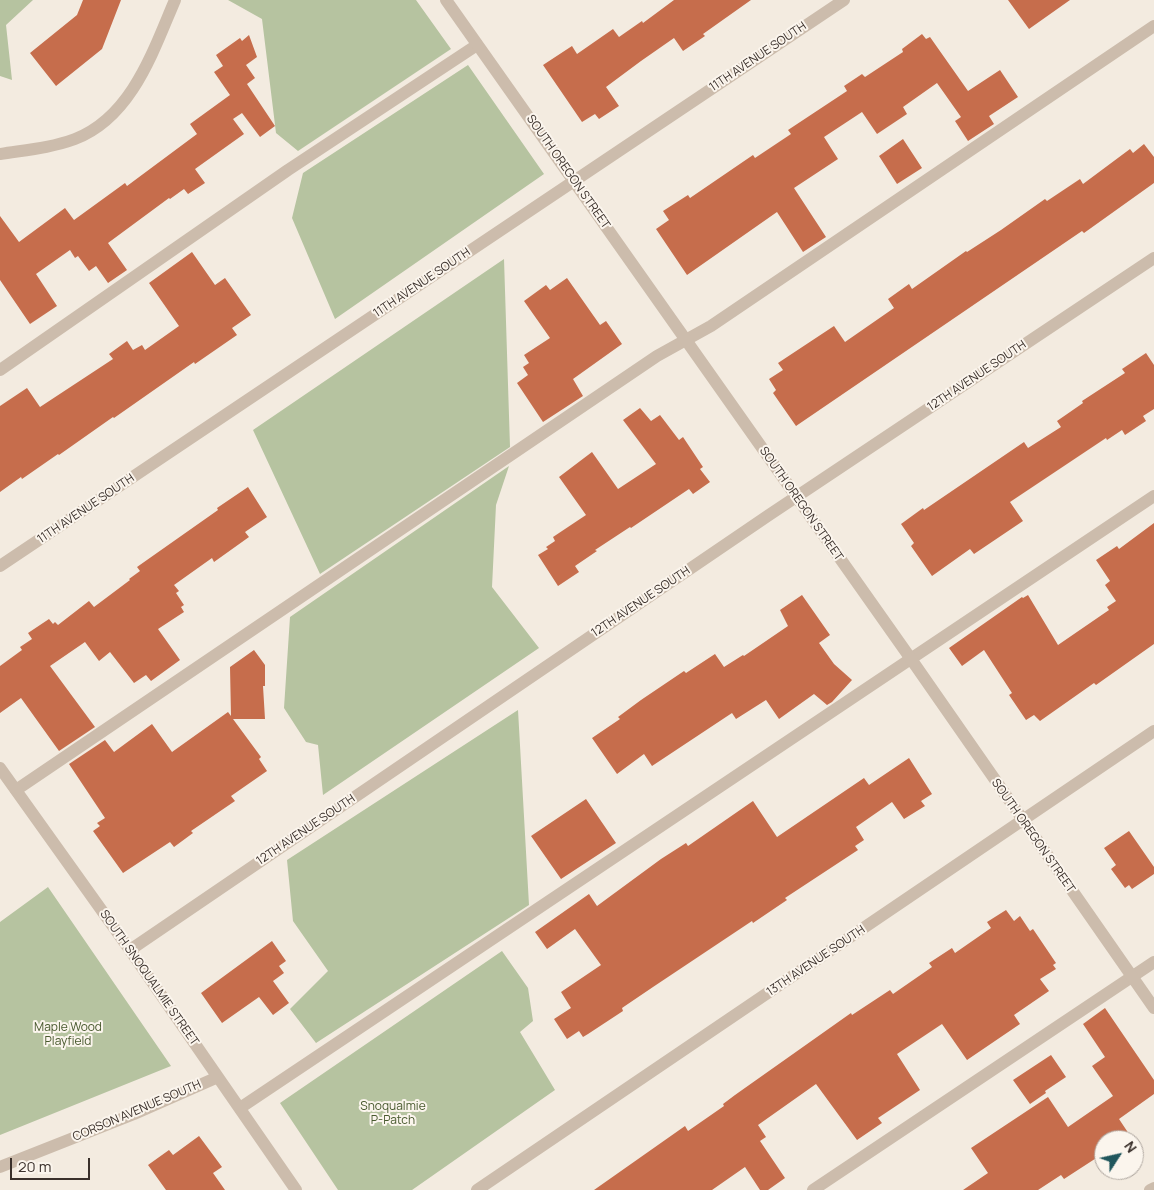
<!DOCTYPE html>
<html>
<head>
<meta charset="utf-8">
<style>
  body { margin:0 }
  #map { position:relative; width:1154px; height:1190px; overflow:hidden; background:#f3ebe0; font-family:Manrope,sans-serif }
  canvas { display:block }
  .north { position:absolute; left:1094px; top:1130px; width:50px; height:50px; box-sizing:border-box; background:#fbf5ed; border:1px solid #aea69f; border-radius:50%; rotate:55deg; font-size:14px; font-weight:700; line-height:20px; text-align:center; color:#3a302b }
  .north::after { content:''; display:block; margin:auto; width:18px; height:22px; background:#20565c; clip-path:polygon(50% 0,100% 100%,50% 72%,0 100%) }
  .scale { position:absolute; left:10px; top:1158px; width:80px; height:22px; box-sizing:border-box; border:2px solid #3a302b; border-top:0; padding-left:6px; font-size:15px; line-height:18px; white-space:nowrap; color:#3a302b; -webkit-text-stroke:4px #fbf5ed; paint-order:stroke }
</style>
</head>
<body>
<div id="map">
<canvas width="1154" height="1190"></canvas>
<div class="north">N</div>
<div class="scale">20 m</div>
</div>
<script>
const g = document.querySelector('canvas').getContext('2d');
g.lineJoin = 'round';
function fill(path, color) { g.fillStyle = color; g.fill(path, 'evenodd'); }
function strokePath(path, color, width, dash) { g.strokeStyle = color; g.lineWidth = width; g.lineCap = dash ? 'butt' : 'round'; g.setLineDash(dash || []); g.stroke(path); }
function drawText(font, color, halo, rows, align = 'center') {
  g.font = font + ' Manrope,sans-serif'; g.lineWidth = 4; g.setLineDash([]); g.textBaseline = 'middle'; g.strokeStyle = halo; g.fillStyle = color; for (const [text, x, y, turn = 0] of rows) {
    g.save(); g.translate(x, y); g.rotate((+turn || 0) * Math.PI / 180); g.textAlign = isNaN(turn) ? turn : align; if (halo) g.strokeText(text, 0, 0); g.fillText(text, 0, 0); g.restore();
  }
}
fill(new Path2D(`
  M 0,0 L 33,0 L 6,25 L 12,80 L 0,76 Z
  M 228,0 L 416,0 L 451,49 L 298,151 L 276,133 L 262,19 Z
  M 468,65 L 544,174 L 335,319 L 292,218 L 303,173 Z
  M 504,259 L 510,447 L 320,574 L 253,430 Z
  M 509,466 L 496,505 L 492,587 L 539,648 L 323,795 L 318,745 L 306,742 L 284,708 L 290,617 Z
  M 518,710 L 529,905 L 316,1043 L 290,1009 L 328,971 L 293,921 L 287,860 Z
  M 48,887 L 171,1066 L 0,1135 L 0,922 Z
  M 502,951 L 528,988 L 533,1021 L 520,1032 L 555,1090 L 412,1190 L 338,1190 L 280,1103 Z`), '#b6c3a0');
fill(new Path2D(`
  M 83,0 L 121,0 L 102,49 L 56,86 L 30,53 L 77,15 Z
  M 674,0 L 751,0 L 703,34 L 705,36 L 683,51 L 674,38 L 641,61 L 606,87 L 619,106 L 599,119 L 595,114 L 582,122 L 543,65 L 572,46 L 577,54 L 613,29 L 619,37 L 642,21 L 643,23 Z
  M 1008,0 L 1070,0 L 1029,29 Z
  M 922,34 L 926,39 L 930,37 L 968,91 L 1000,70 L 1018,97 L 989,116 L 994,124 L 968,141 L 955,121 L 961,117 L 937,83 L 903,107 L 907,114 L 877,134 L 862,112 L 824,137 L 838,159 L 794,188 L 826,237 L 803,252 L 777,212 L 687,275 L 656,229 L 669,220 L 663,211 L 688,195 L 690,198 L 753,155 L 755,158 L 791,134 L 788,130 L 847,91 L 844,86 L 862,74 L 865,77 L 903,52 L 902,49 Z
  M 249,35 L 257,57 L 246,65 L 255,78 L 247,84 L 275,126 L 260,137 L 242,113 L 233,119 L 244,134 L 195,169 L 205,183 L 188,194 L 184,189 L 170,199 L 169,198 L 108,243 L 127,270 L 108,283 L 96,266 L 89,271 L 78,256 L 75,258 L 70,250 L 36,274 L 57,306 L 30,324 L 0,280 L 0,216 L 19,242 L 65,208 L 74,220 L 125,183 L 127,186 L 197,134 L 190,124 L 230,95 L 214,72 L 223,66 L 216,55 L 240,38 L 242,41 Z
  M 903,139 L 922,168 L 897,184 L 879,156 Z
  M 1144,144 L 1154,157 L 1154,183 L 1084,233 L 1082,231 L 796,426 L 773,393 L 776,390 L 769,379 L 783,370 L 778,363 L 834,326 L 845,342 L 894,308 L 888,299 L 909,284 L 912,289 L 966,251 L 967,252 L 1001,230 L 1045,199 L 1047,201 L 1080,179 L 1083,184 L 1130,149 L 1133,153 Z
  M 192,252 L 215,285 L 225,278 L 251,315 L 232,328 L 237,335 L 195,364 L 194,362 L 114,418 L 113,417 L 59,455 L 58,454 L 22,479 L 21,477 L 0,492 L 0,406 L 27,388 L 40,407 L 113,359 L 109,354 L 127,341 L 133,350 L 142,345 L 145,350 L 179,326 L 149,283 Z
  M 567,278 L 600,325 L 606,321 L 622,344 L 573,379 L 583,396 L 543,422 L 517,383 L 528,375 L 523,367 L 529,363 L 524,355 L 550,338 L 524,301 L 546,285 L 550,290 Z
  M 1146,353 L 1154,365 L 1154,409 L 1143,416 L 1146,421 L 1125,435 L 1122,430 L 1107,440 L 1106,438 L 1010,502 L 1023,521 L 974,554 L 970,549 L 932,576 L 911,546 L 914,543 L 901,524 L 923,508 L 924,510 L 1024,442 L 1028,448 L 1061,427 L 1057,421 L 1083,403 L 1082,401 L 1125,373 L 1122,369 Z
  M 640,408 L 651,421 L 660,415 L 679,440 L 683,437 L 703,467 L 700,469 L 710,482 L 693,494 L 689,489 L 631,528 L 630,527 L 595,550 L 597,551 L 575,566 L 579,572 L 558,586 L 538,555 L 548,549 L 546,547 L 555,541 L 553,537 L 586,515 L 559,477 L 592,452 L 618,489 L 656,464 L 623,420 Z
  M 248,487 L 267,517 L 245,532 L 249,537 L 214,562 L 212,558 L 174,585 L 179,591 L 176,593 L 184,605 L 181,607 L 184,612 L 158,629 L 180,660 L 151,681 L 146,675 L 134,683 L 110,652 L 99,661 L 85,642 L 50,666 L 95,727 L 59,751 L 21,698 L 0,713 L 0,666 L 22,650 L 20,647 L 32,639 L 28,633 L 49,619 L 53,624 L 55,622 L 58,625 L 89,601 L 94,607 L 130,580 L 129,579 L 140,571 L 137,567 L 218,510 L 217,508 Z
  M 1154,523 L 1154,644 L 1096,685 L 1094,683 L 1040,721 L 1034,715 L 1026,720 L 1009,695 L 1012,693 L 984,650 L 962,666 L 949,648 L 1022,597 L 1023,598 L 1028,595 L 1058,645 L 1109,610 L 1107,607 L 1116,601 L 1105,585 L 1110,581 L 1096,560 L 1117,546 L 1119,549 Z
  M 802,595 L 830,635 L 819,643 L 834,664 L 852,680 L 832,702 L 827,705 L 814,694 L 779,719 L 766,700 L 736,719 L 732,713 L 652,766 L 644,754 L 617,774 L 592,738 L 620,719 L 618,717 L 641,700 L 684,671 L 686,673 L 715,654 L 724,667 L 743,655 L 744,656 L 788,626 L 780,610 Z
  M 254,650 L 265,665 L 265,686 L 263,686 L 265,719 L 233,719 L 261,757 L 259,759 L 267,771 L 231,796 L 235,801 L 191,831 L 193,833 L 174,847 L 170,842 L 123,873 L 93,831 L 100,826 L 97,823 L 105,818 L 69,764 L 105,740 L 114,752 L 152,724 L 172,752 L 228,712 L 231,716 L 230,667 Z
  M 909,758 L 932,794 L 921,801 L 925,806 L 904,819 L 892,802 L 856,827 L 864,840 L 855,846 L 858,850 L 785,898 L 787,900 L 753,923 L 752,921 L 653,987 L 622,1008 L 623,1011 L 588,1034 L 583,1037 L 579,1031 L 567,1039 L 554,1019 L 571,1008 L 561,992 L 601,965 L 575,929 L 547,949 L 535,932 L 589,894 L 597,906 L 661,859 L 686,843 L 688,846 L 753,801 L 777,837 L 864,778 L 869,785 Z
  M 586,799 L 616,843 L 561,879 L 531,836 Z
  M 1129,831 L 1154,867 L 1154,874 L 1132,889 L 1129,885 L 1125,888 L 1111,869 L 1116,865 L 1104,848 Z
  M 1006,910 L 1014,921 L 1020,916 L 1030,931 L 1033,929 L 1056,963 L 1053,965 L 1056,969 L 1040,979 L 1049,991 L 1014,1015 L 1020,1024 L 967,1060 L 942,1024 L 897,1054 L 920,1090 L 878,1118 L 882,1123 L 857,1140 L 816,1084 L 758,1125 L 766,1137 L 760,1141 L 785,1178 L 768,1190 L 760,1190 L 745,1167 L 712,1190 L 594,1190 L 685,1126 L 688,1131 L 724,1106 L 723,1104 L 735,1095 L 851,1013 L 852,1015 L 890,990 L 893,994 L 932,967 L 929,963 L 952,948 L 955,953 L 991,928 L 987,922 Z
  M 272,941 L 286,961 L 279,966 L 284,973 L 273,981 L 289,1003 L 273,1015 L 259,997 L 222,1023 L 201,993 Z
  M 1105,1008 L 1154,1080 L 1154,1094 L 1119,1119 L 1133,1140 L 1104,1140 L 1104,1153 L 1064,1179 L 1061,1175 L 1038,1190 L 963,1190 L 988,1173 L 971,1148 L 1048,1097 L 1068,1127 L 1113,1096 L 1092,1066 L 1105,1057 L 1083,1024 Z
  M 1051,1055 L 1066,1077 L 1045,1091 L 1046,1093 L 1030,1104 L 1013,1080 Z
  M 199,1136 L 222,1167 L 213,1173 L 225,1190 L 166,1190 L 148,1165 L 169,1150 L 173,1155 Z`), '#c66d4c');
strokePath(new Path2D(`
  M 0,370 L 288,170 L 477,45
  M 16,790 L 657,356 L 711,326 L 1154,26
  M 240,1108 L 1154,496
  M 813,1190 L 1154,962`), '#ccbcac', 12);
strokePath(new Path2D(`
  M 446,0 L 911,659 L 1154,1008
  M 0,154 C 25,150 51,148 75,139 C 132,117 153,51 175,0
  M 0,566 L 844,0
  M 0,768 L 130,950 L 296,1190
  M 130,950 L 769,515 L 1154,258
  M 0,1167 L 134,1114 L 218,1077
  M 477,1190 L 1154,731
  M 1150,1190 L 1154,1188`), '#ccbcac', 12);
drawText('12px', '#3a302b', '#fbf5ed', [
  ["11TH AVENUE SOUTH",758,57,-34],
  ["SOUTH OREGON STREET",568,172,55],
  ["11TH AVENUE SOUTH",422,283,-34],
  ["12TH AVENUE SOUTH",977,376,-34],
  ["SOUTH OREGON STREET",801,504,55],
  ["11TH AVENUE SOUTH",86,509,-34],
  ["12TH AVENUE SOUTH",641,602,-34],
  ["12TH AVENUE SOUTH",306,830,-34],
  ["SOUTH OREGON STREET",1033,836,55],
  ["13TH AVENUE SOUTH",816,961,-34],
  ["SOUTH SNOQUALMIE STREET",149,978,55],
  ["CORSON AVENUE SOUTH",137,1111,-23]
]);
drawText('12px', '#48592e', '#fbf5ed', [
  ["Maple Wood",68,1028],
  ["Playfield",68,1042],
  ["Snoqualmie",393,1107],
  ["P-Patch",393,1121]
]);
</script>
</body>
</html>
